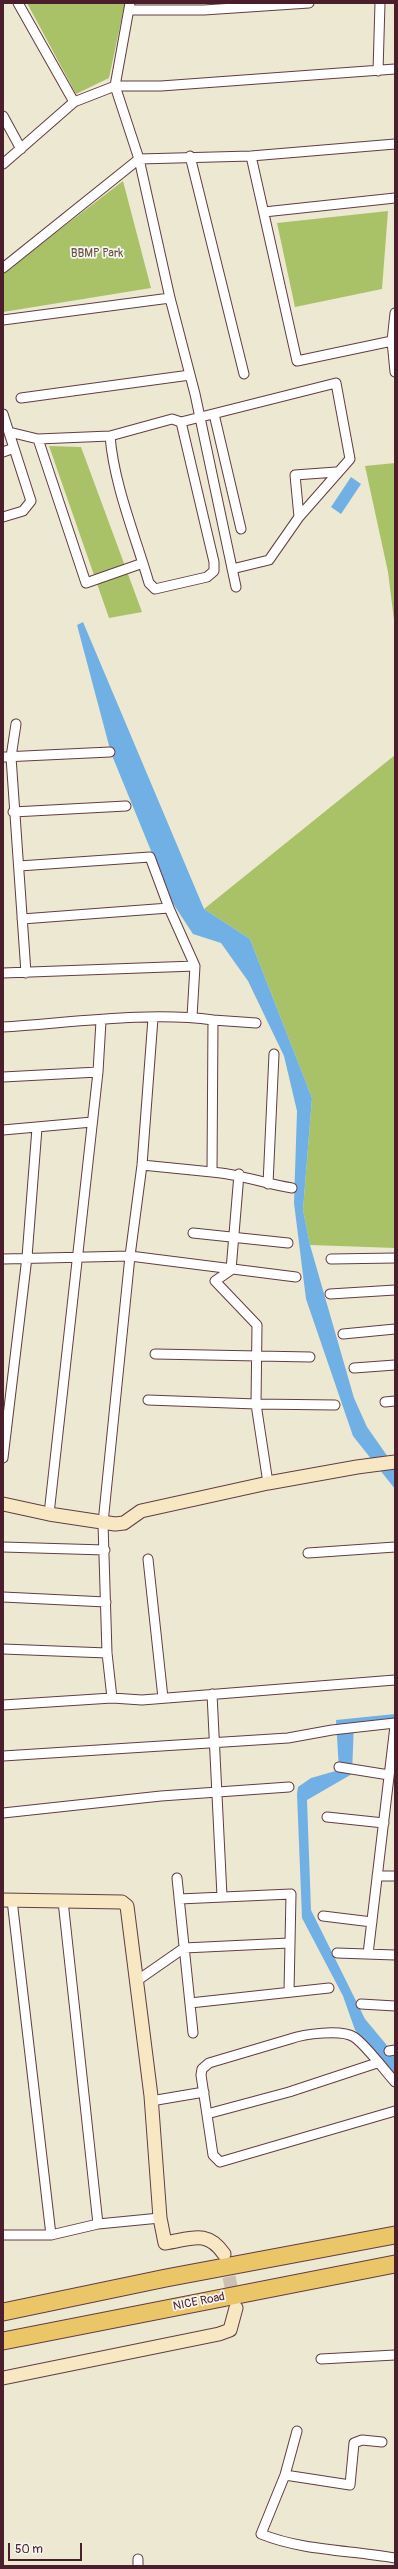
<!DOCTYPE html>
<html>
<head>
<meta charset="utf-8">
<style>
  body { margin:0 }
  #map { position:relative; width:398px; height:2569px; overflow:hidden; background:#ede8d1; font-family:Pangolin,sans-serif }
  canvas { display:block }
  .frame { position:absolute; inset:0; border:4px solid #4a1f2b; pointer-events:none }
  .scale { position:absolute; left:8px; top:2543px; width:74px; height:18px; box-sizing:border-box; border:2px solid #4a1f2b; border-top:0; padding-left:5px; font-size:12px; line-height:14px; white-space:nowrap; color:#4a1f2b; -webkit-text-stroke:3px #f6f6f2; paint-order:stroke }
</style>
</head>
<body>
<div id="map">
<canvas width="398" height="2569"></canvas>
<div class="frame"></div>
<div class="scale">50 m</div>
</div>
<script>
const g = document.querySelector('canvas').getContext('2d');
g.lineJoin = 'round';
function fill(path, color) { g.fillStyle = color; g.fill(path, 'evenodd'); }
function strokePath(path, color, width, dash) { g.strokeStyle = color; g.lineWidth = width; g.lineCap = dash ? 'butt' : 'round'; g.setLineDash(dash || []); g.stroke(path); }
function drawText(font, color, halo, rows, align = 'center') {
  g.font = font + ' Pangolin,sans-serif'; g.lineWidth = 3.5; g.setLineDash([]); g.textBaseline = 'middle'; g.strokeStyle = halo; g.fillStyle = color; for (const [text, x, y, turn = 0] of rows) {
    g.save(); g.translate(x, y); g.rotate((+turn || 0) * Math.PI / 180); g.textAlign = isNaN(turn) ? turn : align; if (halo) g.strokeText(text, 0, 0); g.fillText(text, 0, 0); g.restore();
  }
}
fill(new Path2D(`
  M 27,3 L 125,3 L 109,78 L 76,94 Z
  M 123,181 L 151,288 L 3,312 L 3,273 Z
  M 388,211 L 382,289 L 295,307 L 277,223 Z
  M 49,446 L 81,447 L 142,612 L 109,618 Z
  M 395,463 L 395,628 L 388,572 L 365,466 Z
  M 395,755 L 395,1248 L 310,1245 L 303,1210 L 312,1098 L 250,939 L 204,909 Z`), '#aac267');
fill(new Path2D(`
  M 351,477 L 361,484 L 341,514 L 331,507 Z
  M 83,622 L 204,909 L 250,939 L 312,1098 L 303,1210 L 310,1245 L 354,1398 L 367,1427 L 395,1467 L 395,1489 L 353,1436 L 306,1299 L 294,1203 L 297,1111 L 284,1056 L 248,981 L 221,943 L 193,934 L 172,902 L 111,753 L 77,625 Z
  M 395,1647 L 395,1718 L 354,1723 L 352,1774 L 307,1800 L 311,1910 L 365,2019 L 395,2055 L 395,2077 L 355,2030 L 343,1996 L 302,1918 L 297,1794 L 298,1787 L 311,1778 L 339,1770 L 336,1720 L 395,1714 Z`), '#71b0e4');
strokePath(new Path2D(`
  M 225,2258 L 235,2305`), '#ccc0b0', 13, [13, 6]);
const street = new Path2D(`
  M 18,3 L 74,102
  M 130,3 L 115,86 L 139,159 L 170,298 L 195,394 L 236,587
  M 129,10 L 204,10 L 309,3
  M 378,71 L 380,3
  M 3,116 L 21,149
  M 190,156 L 244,374
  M 251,156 L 297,361 L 392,341
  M 3,164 L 74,102 L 115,86 L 161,86 L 395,69
  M 264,212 L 395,198
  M 3,268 L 139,159 L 251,156 L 395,144
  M 395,313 L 392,341 L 395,372
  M 3,320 L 170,298
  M 21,398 L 190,375
  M 3,414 L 31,501 L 23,511 L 3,517
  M 214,414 L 241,529
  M 181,422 L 172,419 L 110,436 C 114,485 135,535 149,583 L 155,589 L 207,577 L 214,571 L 214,562 L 181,422 L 336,383 L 350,459 L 299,517 L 269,560 L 232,569
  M 9,432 L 38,439 L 86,583 L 143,563
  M 38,439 L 110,436
  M 3,452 L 14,448
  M 299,517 L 295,475 L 336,472
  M 16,724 L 11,757 L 26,973
  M 3,757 L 110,752
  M 13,812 L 126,806
  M 19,866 L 150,857 L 169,908 L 195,966 L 192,1017
  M 22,919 L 169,908
  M 3,973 L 195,966
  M 213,1020 L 256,1023
  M 3,1027 C 68,1023 150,1011 213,1020 L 212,1172 L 142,1165
  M 3,1077 L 98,1072
  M 3,1130 L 92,1122
  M 212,1172 C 240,1174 265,1184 292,1188
  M 239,1174 L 231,1270 L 215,1281 L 257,1325 L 256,1404 L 335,1405
  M 268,1184 L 274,1054
  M 193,1233 L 288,1243
  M 3,1259 L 130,1256 L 296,1277
  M 331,1259 L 395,1258
  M 330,1294 L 395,1290
  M 343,1334 L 395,1329
  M 155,1354 L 310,1357
  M 354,1368 L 395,1365
  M 148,1400 L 256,1404 L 268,1483
  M 385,1402 L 395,1401
  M 3,1458 L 27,1257 L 37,1128
  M 49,1514 L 98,1072 L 101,1021
  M 3,1547 L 105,1550
  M 308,1553 L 395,1547
  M 148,1559 L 163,1698
  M 3,1597 L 106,1602
  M 3,1649 L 107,1653
  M 212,1694 L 222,1896
  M 112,1698 L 107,1653 L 103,1523 L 130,1256 L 142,1165 L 153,1018
  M 3,1705 L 112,1698 L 142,1700 L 395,1680
  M 3,1756 L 288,1738 L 332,1730 L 395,1723
  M 339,1767 L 389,1775
  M 3,1813 L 161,1796 L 289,1787
  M 327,1817 L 384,1823
  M 377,1876 L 395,1876
  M 177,1878 L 193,2033
  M 179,1899 L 291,1894 L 289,1992
  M 12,1900 L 51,2235
  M 63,1901 L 98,2224
  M 323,1916 L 372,1922
  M 337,1953 L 395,1955
  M 368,1954 L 395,1726
  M 138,1980 L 184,1948 L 289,1943
  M 190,2003 L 329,1988
  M 361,2004 L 395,2006
  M 389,2051 L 395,2050
  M 395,2082 C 385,2071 365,2044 354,2037 C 341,2029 304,2034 290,2039 L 209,2063 L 202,2069 L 201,2075 L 213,2155 L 220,2162 L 395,2111
  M 151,2101 L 204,2092
  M 207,2114 L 289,2092 L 377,2063
  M 3,2235 L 51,2235 L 98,2224 L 160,2218
  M 321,2359 L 395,2355
  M 297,2431 L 285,2475 L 261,2534 C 303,2551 351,2550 395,2558
  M 285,2475 L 350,2485 L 354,2443 L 362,2440 L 382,2442
  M 138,2566 L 138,2559`);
const secondary = new Path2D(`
  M 3,1504 L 49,1514 L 115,1524 L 124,1523 L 141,1511 L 268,1483 L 357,1467 L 395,1462
  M 3,1900 L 122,1902 L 127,1906 L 151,2096 L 160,2218 L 165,2243 C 191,2239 207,2229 224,2254
  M 3,2378 L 219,2334 L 230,2330 L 236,2308`);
const highway = new Path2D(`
  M 3,2312 L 166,2278 L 395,2235
  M 3,2341 L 395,2264`);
strokePath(street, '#623d44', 11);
strokePath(secondary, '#623d44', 15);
strokePath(highway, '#623d44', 19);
strokePath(street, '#fff', 9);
strokePath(secondary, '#f7e8c3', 13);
strokePath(highway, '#ebc669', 17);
drawText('12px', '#67503d', '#f6f6f2', [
  ["BBMP Park",97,254]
]);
drawText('12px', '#4a1f2b', '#f6f6f2', [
  ["NICE Road",199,2302,-11]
]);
</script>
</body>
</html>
